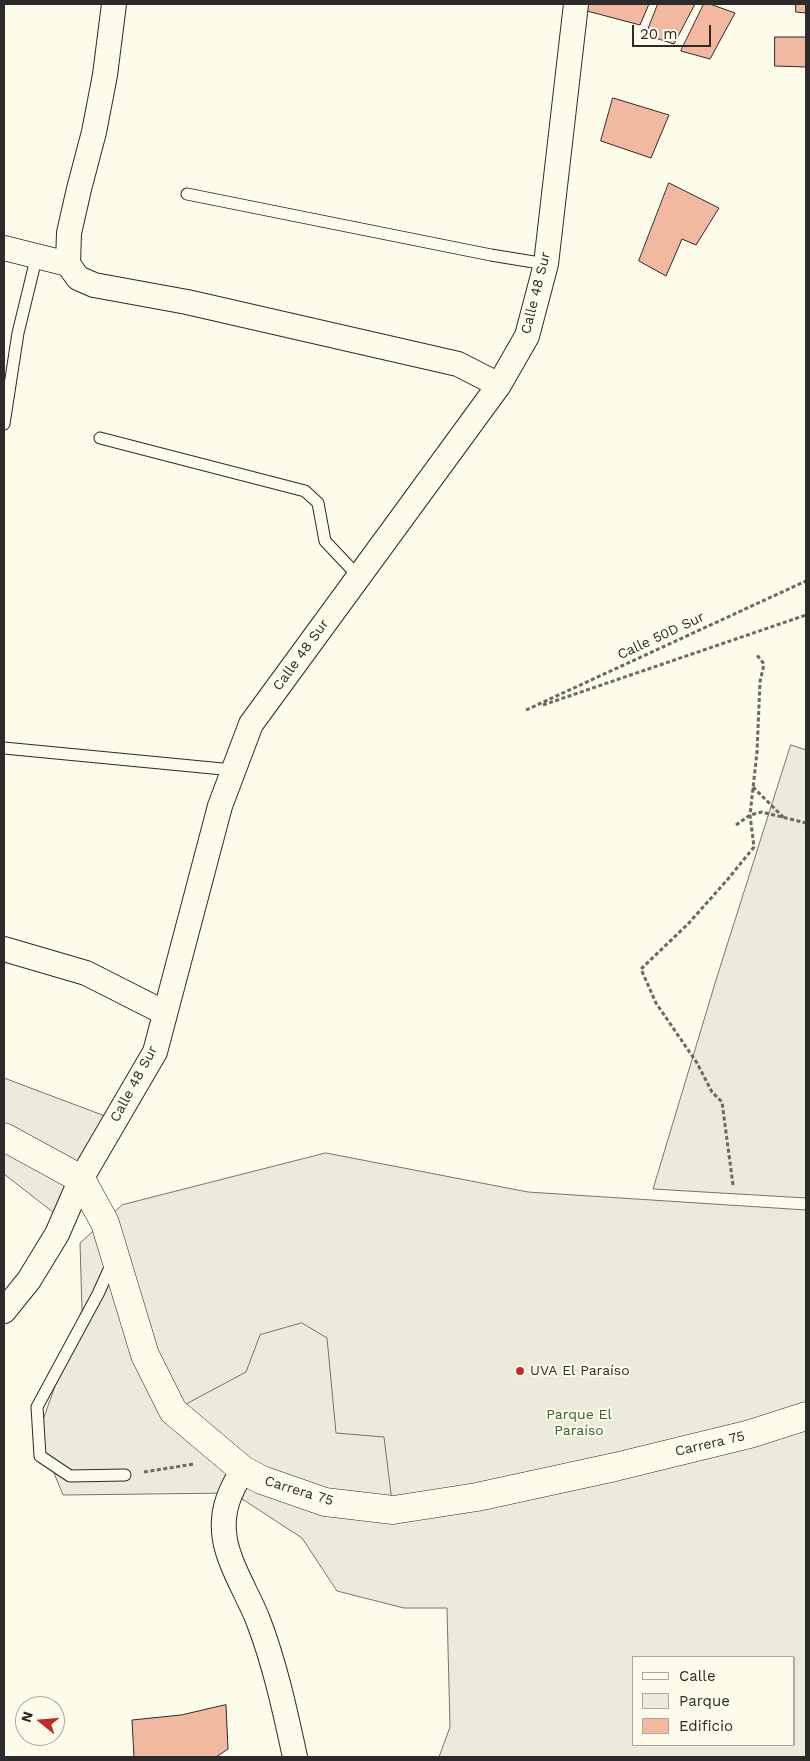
<!DOCTYPE html>
<html>
<head>
<meta charset="utf-8">
<style>
  body { margin:0 }
  #map { position:relative; width:810px; height:1761px; overflow:hidden; background:#fdfbea; font-family:"Work Sans",sans-serif }
  canvas { display:block }
  .frame { position:absolute; inset:0; border:5px solid #2b2b2b; pointer-events:none }
  .legend { position:absolute; left:632px; top:1656px; width:162px; height:90px; box-sizing:border-box; background:#fdfbea; border:1px solid #a9a89e; margin:0; padding:6px 9px; list-style:none; font-size:15px; color:#2b2b2b }
  .legend li { display:flex; align-items:center; gap:10px; height:25px }
  .legend b { width:25px; border:1px solid #a9a89e }
  .north { position:absolute; left:15px; top:1696px; width:50px; height:50px; box-sizing:border-box; background:#fdfbea; border:1px solid #a9a89e; border-radius:50%; rotate:287deg; font-size:14px; font-weight:700; line-height:20px; text-align:center; color:#2b2b2b }
  .north::after { content:''; display:block; margin:auto; width:18px; height:22px; background:#c62828; clip-path:polygon(50% 0,100% 100%,50% 72%,0 100%) }
  .scale { position:absolute; left:632px; top:25px; width:79px; height:22px; box-sizing:border-box; border:2px solid #2b2b2b; border-top:0; padding-left:6px; font-size:15px; line-height:18px; white-space:nowrap; color:#2b2b2b; -webkit-text-stroke:4px #fdfbea; paint-order:stroke }
</style>
</head>
<body>
<div id="map">
<canvas width="810" height="1761"></canvas>
<div class="frame"></div>
<ul class="legend">
<li><b style="height:6px;background:#fdfbea"></b>Calle</li>
<li><b style="height:14px;background:#ecebdb"></b>Parque</li>
<li><b style="height:14px;background:#f2b8a0"></b>Edificio</li>
</ul>
<div class="north">N</div>
<div class="scale">20 m</div>
</div>
<script>
const g = document.querySelector('canvas').getContext('2d');
g.lineJoin = 'round';
function fill(path, color) { g.fillStyle = color; g.fill(path, 'evenodd'); }
function strokePath(path, color, width, dash) { g.strokeStyle = color; g.lineWidth = width; g.lineCap = dash ? 'butt' : 'round'; g.setLineDash(dash || []); g.stroke(path); }
function drawText(font, color, halo, rows, align = 'center') {
  g.font = font + ' "Work Sans",sans-serif'; g.lineWidth = 4; g.setLineDash([]); g.textBaseline = 'middle'; g.strokeStyle = halo; g.fillStyle = color; for (const [text, x, y, turn = 0] of rows) {
    g.save(); g.translate(x, y); g.rotate((+turn || 0) * Math.PI / 180); g.textAlign = isNaN(turn) ? turn : align; if (halo) g.strokeText(text, 0, 0); g.fillText(text, 0, 0); g.restore();
  }
}
const green = new Path2D(`
  M 791,745 L 806,750 L 806,1198 L 653,1189 L 716,980 Z
  M 4,1078 L 105,1116 L 54,1213 L 4,1174 Z
  M 326,1153 L 528,1192 L 806,1210 L 806,1757 L 439,1757 L 450,1727 L 447,1608 L 404,1608 L 337,1591 L 302,1538 L 233,1493 L 63,1495 L 38,1434 L 82,1310 L 80,1243 L 122,1205 ZM 634,1657 L 794,1657 L 794,1745 L 634,1745 Z`);
fill(green, '#ecebdb');
strokePath(green, '#74746e', 1);
const parking = new Path2D(`
  M 302,1323 L 327,1338 L 336,1433 L 384,1437 L 393,1510 L 262,1480 L 173,1411 L 246,1372 L 260,1335 Z`);
fill(parking, '#eceadb');
strokePath(parking, '#74746e', 1);
const building = new Path2D(`
  M 588,4 L 649,4 L 640,25 L 587,11 Z
  M 658,4 L 695,4 L 674,44 L 646,35 Z
  M 704,4 L 710,4 L 735,13 L 710,59 L 681,51 Z
  M 796,4 L 806,4 L 806,13 L 796,12 Z
  M 775,37 L 806,37 L 806,67 L 775,66 Z
  M 613,98 L 669,115 L 651,158 L 601,141 Z
  M 669,183 L 719,208 L 696,245 L 682,239 L 666,276 L 639,261 Z
  M 226,1705 L 228,1749 L 216,1757 L 134,1757 L 132,1720 L 181,1715 Z`);
fill(building, '#f2b8a0');
strokePath(building, '#2b2b2b', 1);
const service = new Path2D(`
  M 187,194 L 491,255 L 546,264
  M 4,424 L 18,333 L 37,255
  M 100,438 L 305,491 L 318,503 L 325,541 L 359,577
  M 4,748 L 233,770
  M 112,1263 L 98,1294 L 37,1407 L 40,1456 L 70,1476 L 125,1475`);
const minor = new Path2D(`
  M 114,4 L 105,75 L 94,132 L 79,189 L 69,233 L 68,264 L 78,278 L 94,285 L 187,302 L 458,364 L 499,385
  M 4,248 L 68,264
  M 4,949 L 86,973 L 165,1013
  M 4,1311 L 29,1280 L 57,1234 L 81,1179 L 155,1052 L 220,806 L 251,724 L 499,385 L 527,336 L 546,264 L 576,4
  M 243,1470 C 231,1489 222,1508 224,1531 C 225,1559 248,1594 258,1620 C 275,1664 285,1711 295,1757`);
const tertiary = new Path2D(`
  M 4,1137 L 81,1179 L 105,1223 L 145,1355 L 173,1411 L 243,1470 L 262,1480 L 325,1502 L 393,1510 L 477,1497 L 615,1467 L 750,1434 L 806,1416`);
strokePath(service, '#2b2b2b', 13);
strokePath(minor, '#2b2b2b', 26);
strokePath(tertiary, '#2b2b2b', 29);
strokePath(new Path2D(`
  M 543,705 L 806,615
  M 526,710 L 806,581
  M 753,787 L 784,818
  M 736,825 L 750,815 L 762,812 L 806,823
  M 733,1185 L 722,1102 L 712,1092 L 697,1063 L 656,1003 L 641,969 L 688,924 L 728,879 L 754,847 L 750,815 L 757,752 L 760,682 L 764,664 L 757,655
  M 144,1472 L 194,1464`), '#6a6964', 3, [4, 2.5]);
strokePath(service, '#fdfbea', 11);
strokePath(minor, '#fdfbea', 24);
strokePath(tertiary, '#fdfbea', 28);
for (const [x, y, r, color] of [
  [520,1371,5,"#c62828"]
]) { const dot = new Path2D(); dot.arc(x, y, r, 0, 2 * Math.PI); g.fillStyle = color; g.fill(dot); strokePath(dot, '#fdfbea', 2); }
drawText('14px', '#2b2b2b', '#fdfbea', [
  ["Calle 48 Sur",536,293,-76],
  ["Calle 50D Sur",661,636,-25],
  ["Calle 48 Sur",301,655,-54],
  ["Calle 48 Sur",134,1084,-62],
  ["Carrera 75",710,1444,-13],
  ["Carrera 75",299,1491,17]
]);
drawText('14px', '#2b2b2b', '#fdfbea', [
  ["UVA El Paraíso",530,1371]
], 'left');
drawText('14px', '#34623c', '#fdfbea', [
  ["Parque El",579,1415],
  ["Paraíso",579,1431]
]);
</script>
</body>
</html>
